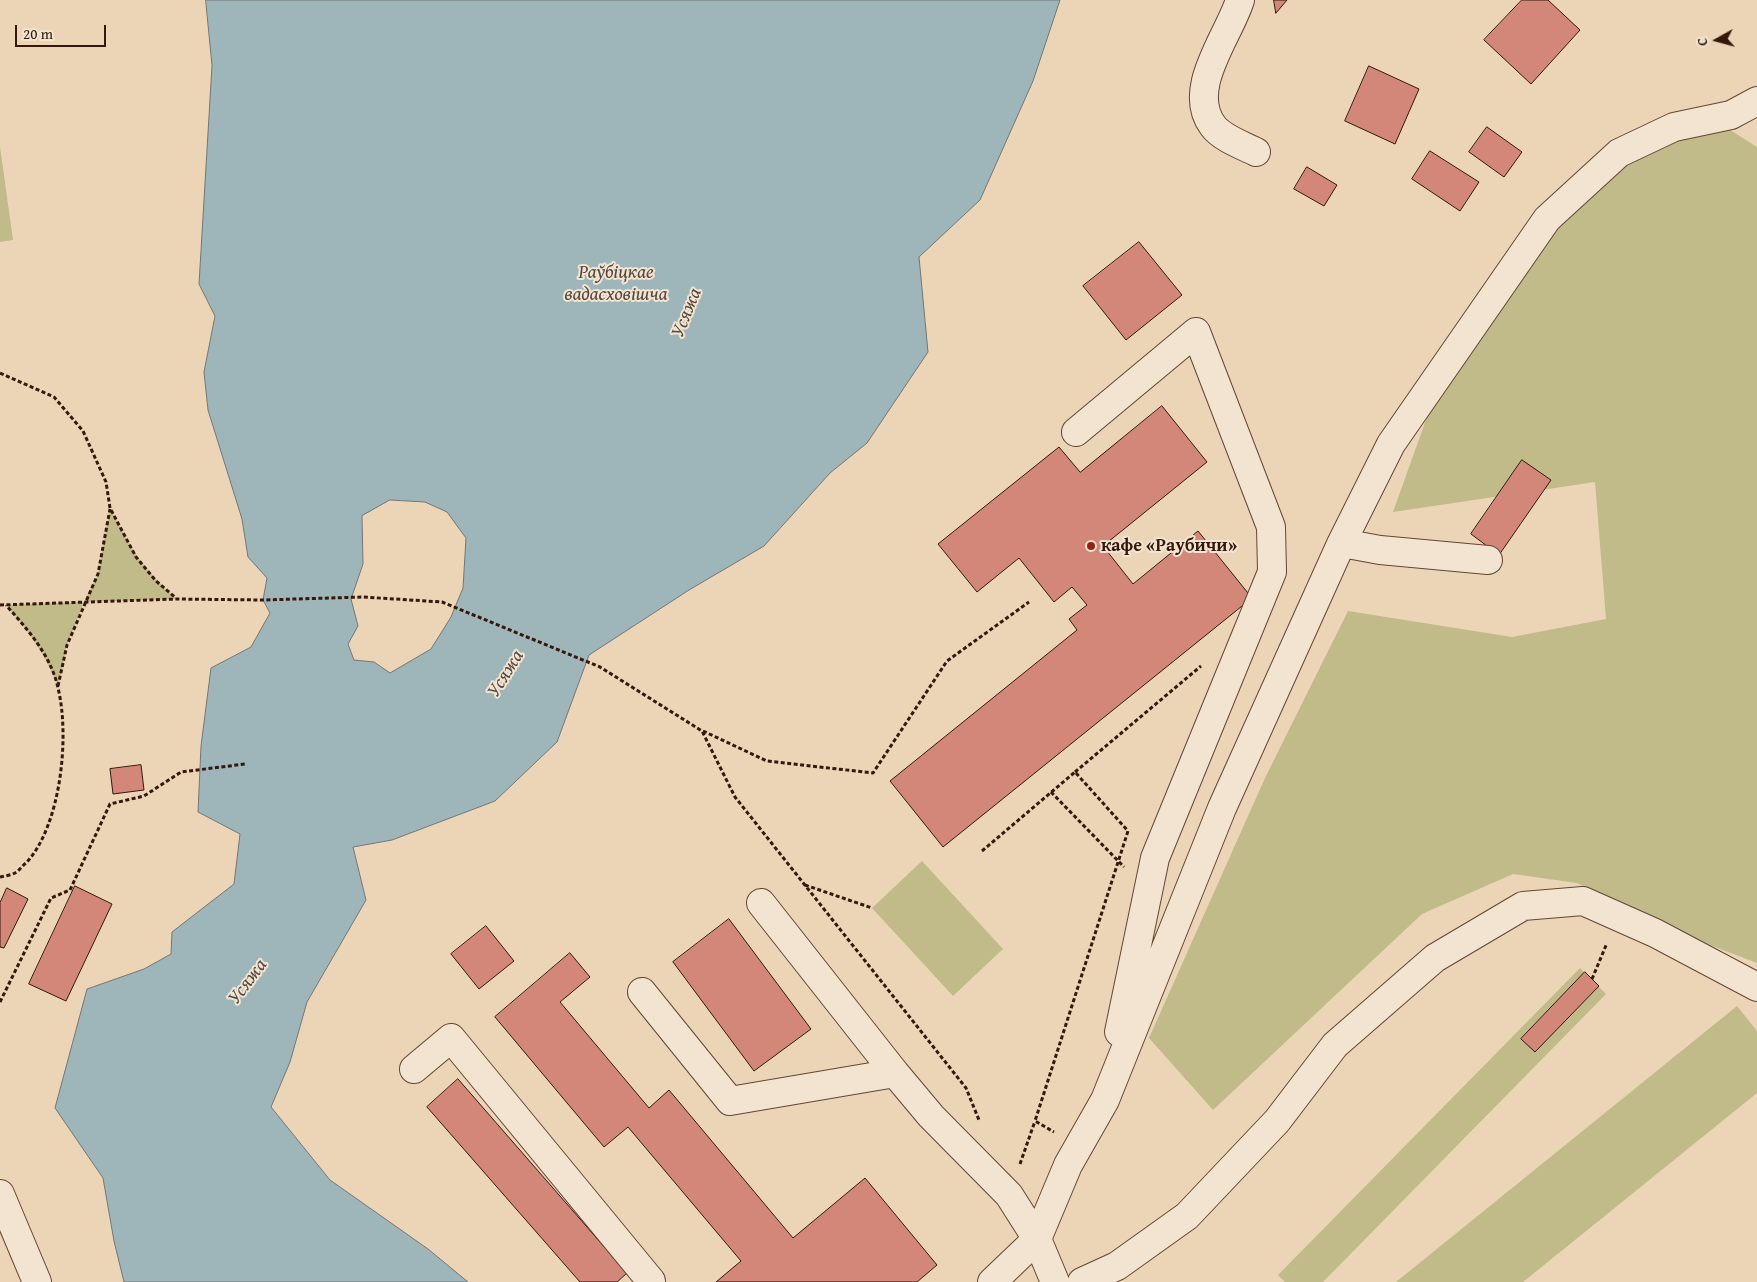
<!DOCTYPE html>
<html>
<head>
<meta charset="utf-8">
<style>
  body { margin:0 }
  #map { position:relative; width:1757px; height:1282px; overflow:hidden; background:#ebd5b6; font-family:"Gentium Book Plus",serif }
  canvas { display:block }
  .north { position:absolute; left:1692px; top:15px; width:50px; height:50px; -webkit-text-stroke:4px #f2e4d0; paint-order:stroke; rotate:263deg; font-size:14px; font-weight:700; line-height:20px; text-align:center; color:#35170c }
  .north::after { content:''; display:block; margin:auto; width:18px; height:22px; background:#35170c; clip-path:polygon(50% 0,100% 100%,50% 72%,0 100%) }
  .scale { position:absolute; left:15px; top:25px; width:91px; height:22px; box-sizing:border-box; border:2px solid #35170c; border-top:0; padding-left:6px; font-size:15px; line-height:18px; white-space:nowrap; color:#35170c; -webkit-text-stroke:4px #f2e4d0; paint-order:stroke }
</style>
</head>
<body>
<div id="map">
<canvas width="1757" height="1282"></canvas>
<div class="north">С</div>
<div class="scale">20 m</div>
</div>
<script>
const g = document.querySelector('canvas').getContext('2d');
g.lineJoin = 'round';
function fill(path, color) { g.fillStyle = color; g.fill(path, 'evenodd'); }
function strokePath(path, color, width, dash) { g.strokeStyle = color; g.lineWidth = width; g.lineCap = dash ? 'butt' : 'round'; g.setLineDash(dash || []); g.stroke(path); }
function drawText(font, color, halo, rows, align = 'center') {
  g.font = font + ' "Gentium Book Plus",serif'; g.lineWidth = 4; g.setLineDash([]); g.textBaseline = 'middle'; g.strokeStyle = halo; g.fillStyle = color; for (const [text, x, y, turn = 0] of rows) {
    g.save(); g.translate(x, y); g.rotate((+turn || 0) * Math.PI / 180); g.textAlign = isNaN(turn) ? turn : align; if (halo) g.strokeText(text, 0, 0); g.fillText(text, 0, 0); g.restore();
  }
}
fill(new Path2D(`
  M 1727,128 L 1757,147 L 1757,963 L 1689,937 L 1577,883 L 1513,874 L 1422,914 L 1213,1110 L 1149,1038 L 1265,778 L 1348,611 L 1512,637 L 1606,619 L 1595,482 L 1393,512 L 1432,403 L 1524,260 L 1607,174 L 1648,144 Z
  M 0,147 L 13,240 L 0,242 Z
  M 110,508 C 131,548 142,569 177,599 L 84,602 L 67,645 L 58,687 C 46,655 28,630 6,605 L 84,602 L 98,574 Z
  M 922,861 L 1003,949 L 953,996 L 872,908 Z
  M 1580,968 L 1606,994 L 1323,1282 L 1285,1282 L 1278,1275 Z
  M 1737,1006 L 1757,1031 L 1757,1093 L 1523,1282 L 1396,1282 Z`), '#c0bb88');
const water = new Path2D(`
  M 206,0 L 1060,0 L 1033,81 L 980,200 L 919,257 L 928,352 L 867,443 L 830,473 L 764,546 L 689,590 L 589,655 L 557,742 L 495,801 L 392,840 L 353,847 L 366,900 L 307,1002 L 290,1062 L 271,1107 L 330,1180 L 428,1249 L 468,1282 L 124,1282 L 114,1241 L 103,1178 L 55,1108 L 87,989 L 144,969 L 171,954 L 172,932 L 234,884 L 240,834 L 198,812 L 201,746 L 211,668 L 251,647 L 270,613 L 263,600 L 267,578 L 248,557 L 242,519 L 208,410 L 204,372 L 215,316 L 199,284 L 212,66 ZM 390,500 L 425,502 L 447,512 L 466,538 L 463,588 L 451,617 L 431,649 L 390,673 L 374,662 L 354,660 L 348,644 L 358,626 L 351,599 L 363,564 L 362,516 Z`);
fill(water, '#9eb5ba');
strokePath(water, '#747674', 1);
const building = new Path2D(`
  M 1274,0 L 1287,0 L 1276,13 Z
  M 1522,0 L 1548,0 L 1580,30 L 1531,84 L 1484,40 Z
  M 1369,66 L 1419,89 L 1395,144 L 1345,121 Z
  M 1487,127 L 1522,152 L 1504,177 L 1469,152 Z
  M 1430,151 L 1479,182 L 1460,211 L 1412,179 Z
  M 1307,167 L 1337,185 L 1324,206 L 1294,189 Z
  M 1139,242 L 1182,295 L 1126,340 L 1083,286 Z
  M 1162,406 L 1207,462 L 1103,546 L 1133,584 L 1198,531 L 1252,598 L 943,847 L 890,781 L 1077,630 L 1069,619 L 1087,605 L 1072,587 L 1054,602 L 1019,558 L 977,592 L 938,544 L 1059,447 L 1080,472 Z
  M 1522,460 L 1551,480 L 1499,555 L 1471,534 Z
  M 141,765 L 144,790 L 113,794 L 110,769 Z
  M 75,886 L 112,904 L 66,1001 L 29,984 Z
  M 7,888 L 28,899 L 4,948 L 0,947 L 0,903 Z
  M 729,919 L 811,1029 L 754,1071 L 673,962 Z
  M 486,926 L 514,961 L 479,989 L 451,954 Z
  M 570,953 L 590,977 L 560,1002 L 649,1108 L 669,1090 L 793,1238 L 865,1178 L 937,1265 L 917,1282 L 716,1282 L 741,1261 L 628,1127 L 604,1147 L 495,1017 Z
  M 1585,972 L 1599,986 L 1535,1052 L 1521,1039 Z
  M 458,1079 L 627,1273 L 617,1282 L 580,1282 L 427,1107 Z`);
fill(building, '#d38778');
strokePath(building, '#35170c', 1);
const minor = new Path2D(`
  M 1240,0 C 1229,36 1185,89 1213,126 C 1222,138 1242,145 1256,152
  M 1076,432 L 1196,332 L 1271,527 L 1272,572 L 1155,858 L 1119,1032
  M 1342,543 L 1380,550 L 1488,560
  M 761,903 L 895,1073 L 931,1116 L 1009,1195 L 1037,1239
  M 642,992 L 730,1101 L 895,1073
  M 414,1069 L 451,1038 L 651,1281 L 649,1282
  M 0,1194 L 37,1282
  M 1037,1239 L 1068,1165 L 1105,1100 L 1222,808 L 1341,544 L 1391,444 L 1547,219 L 1619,153 L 1674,127 L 1731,115 L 1757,101
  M 992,1282 L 1037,1239 L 1055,1282
  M 1082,1282 L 1117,1266 L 1187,1216 L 1277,1121 L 1335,1045 L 1435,958 L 1523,906 L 1583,901 L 1655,933 L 1757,987`);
strokePath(minor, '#624636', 30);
strokePath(new Path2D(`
  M 0,373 L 54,397 L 83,431 L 106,482 L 110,508 L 136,557 L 156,581 L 176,598
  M 0,605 L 177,599 L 263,600 L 363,597 L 442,602 L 600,667 L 702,731 L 735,797 L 966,1088 L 979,1120
  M 58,686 L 67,645 L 98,574 L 110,509
  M 703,731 L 767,761 L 873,773 L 947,661 L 1029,602
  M 1075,772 L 1201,666
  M 1051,792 L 1124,867
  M 982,851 L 1075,772 L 1128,831 L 1035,1121 L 1054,1132
  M 0,877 C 5,876 11,875 15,873 C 19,871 22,866 26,863 C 61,826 70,736 58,688 C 51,655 27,629 6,605
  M 805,885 L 872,908
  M 1592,979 L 1607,943
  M 0,1002 L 51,898 L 70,890 L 110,804 L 144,796 L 181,772 L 245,764
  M 1020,1164 L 1035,1121`), '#35170c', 3, [4, 2.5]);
strokePath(minor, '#f2e4d0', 28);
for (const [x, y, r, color] of [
  [1091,546,5,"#8f2418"]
]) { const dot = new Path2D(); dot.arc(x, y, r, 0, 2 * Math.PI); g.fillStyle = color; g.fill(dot); strokePath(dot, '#f2e4d0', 2); }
drawText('bold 18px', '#35170c', '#f2e4d0', [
  ["кафе «Раубичи»",1101,546]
], 'left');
drawText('italic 19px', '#544640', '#f2e4d0', [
  ["Раўбіцкае",616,273],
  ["вадасховішча",616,295],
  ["Усяжа",687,313,-68],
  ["Усяжа",506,674,-58],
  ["Усяжа",248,982,-53]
]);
</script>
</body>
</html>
